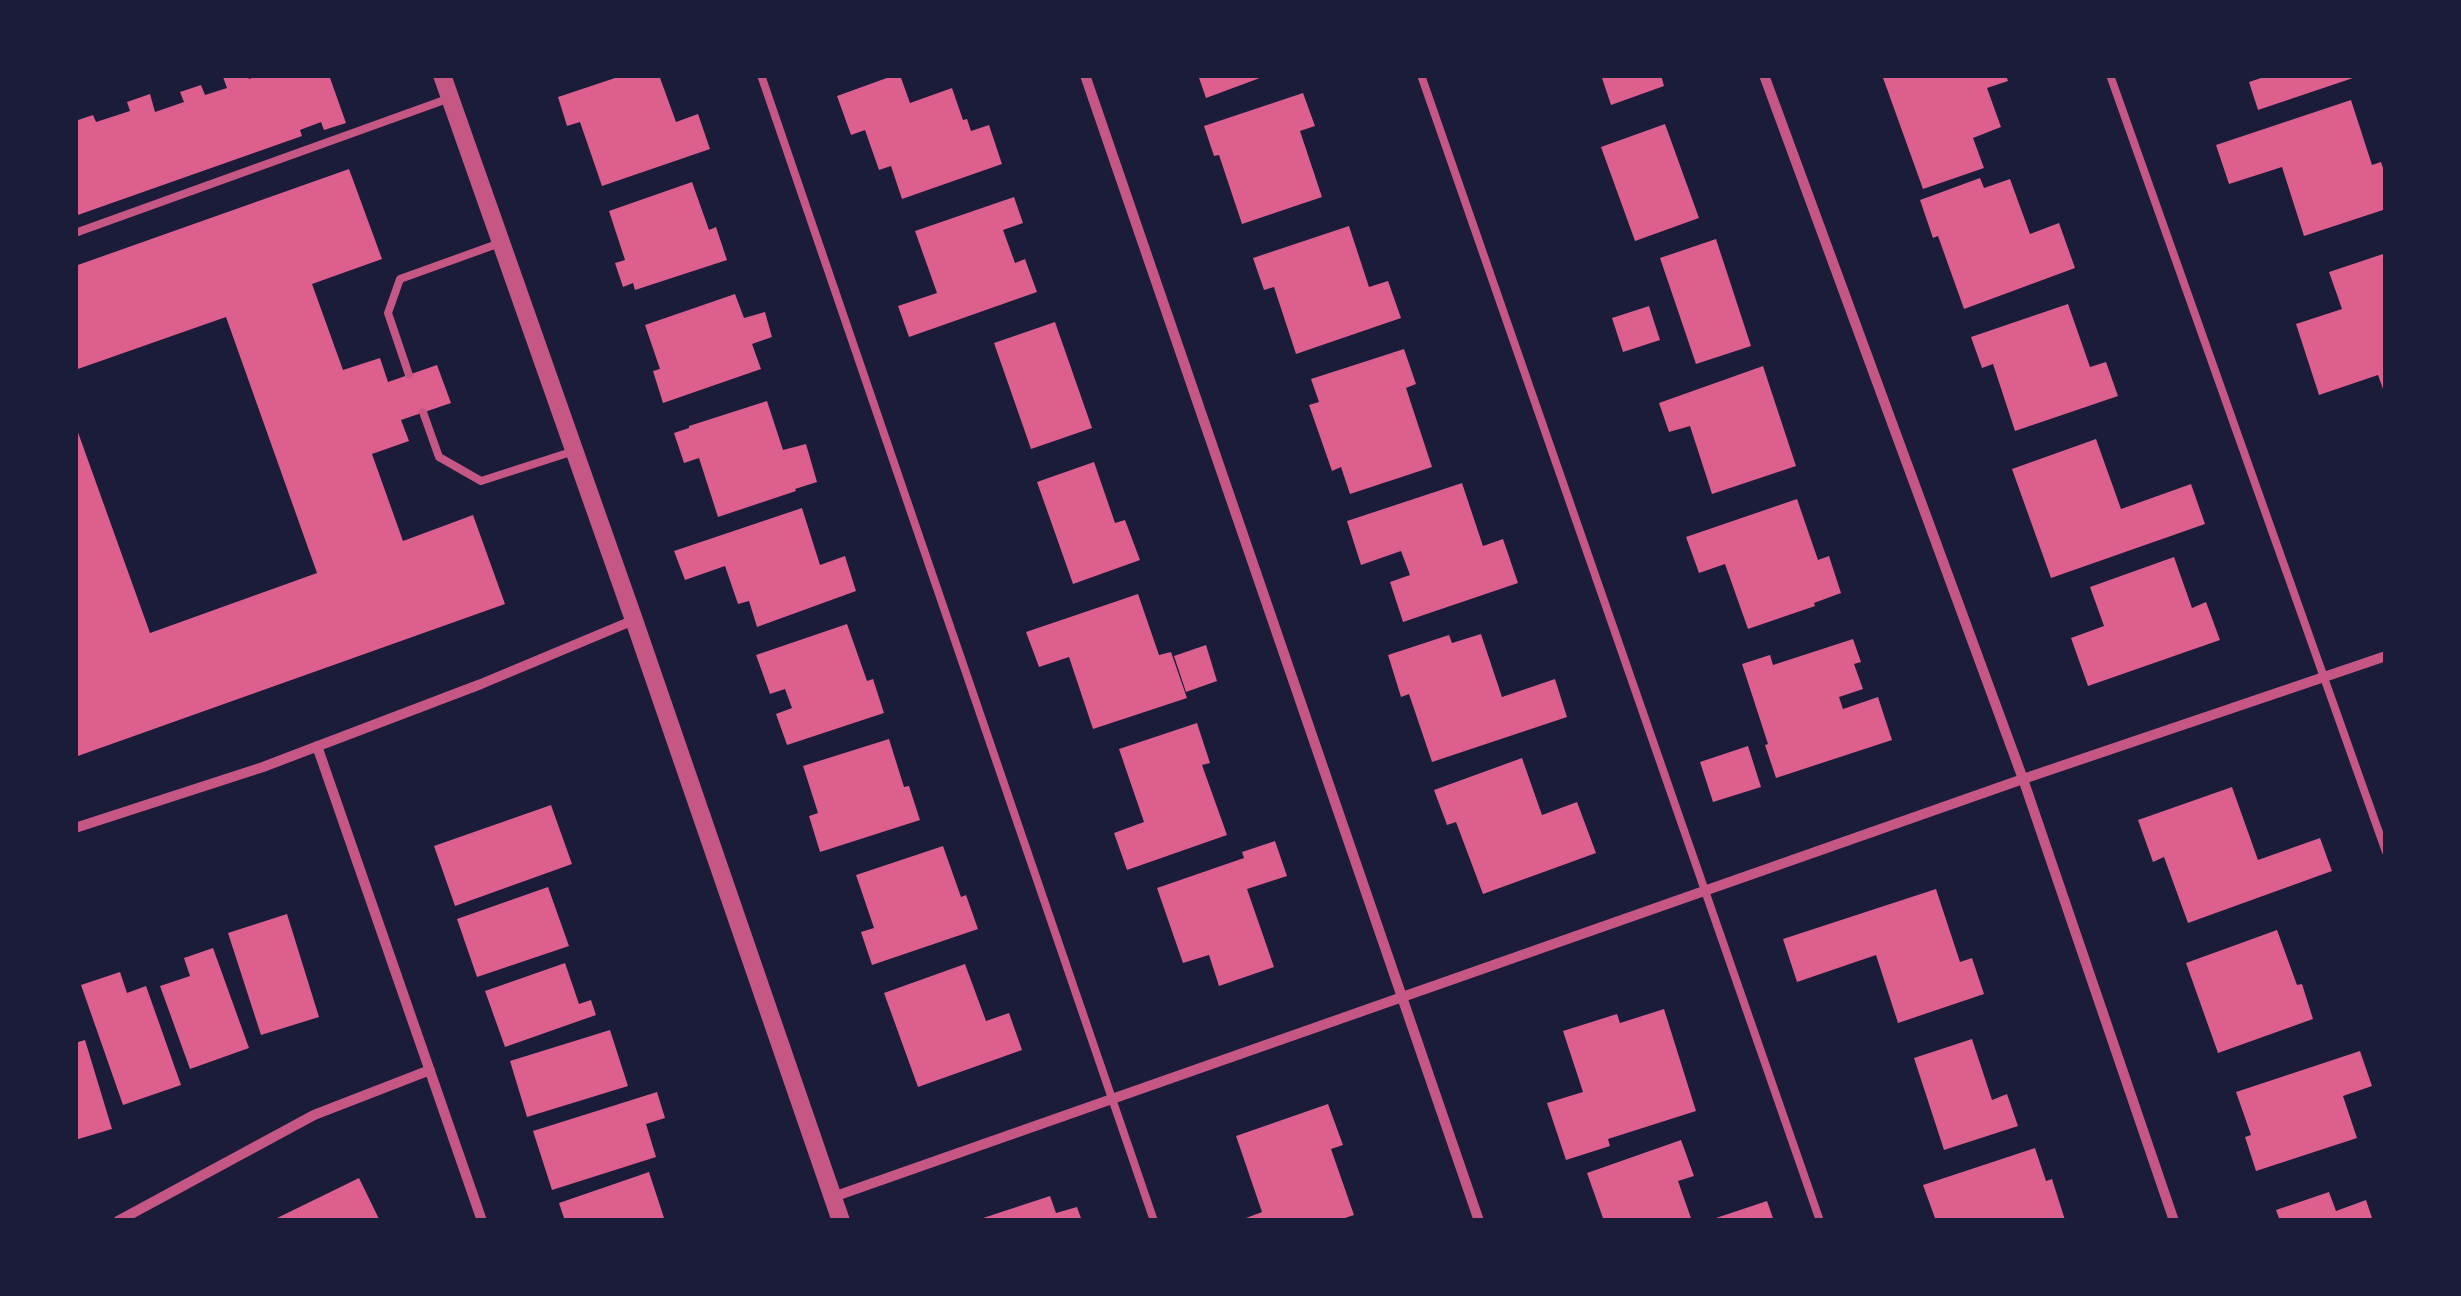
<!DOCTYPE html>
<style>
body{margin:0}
#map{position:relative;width:2461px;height:1296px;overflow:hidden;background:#1b1b3a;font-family:Bitter,serif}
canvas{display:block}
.frame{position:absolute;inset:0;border:78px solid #1b1b3a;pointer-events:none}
</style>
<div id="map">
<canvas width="2461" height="1296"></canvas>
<div class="frame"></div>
</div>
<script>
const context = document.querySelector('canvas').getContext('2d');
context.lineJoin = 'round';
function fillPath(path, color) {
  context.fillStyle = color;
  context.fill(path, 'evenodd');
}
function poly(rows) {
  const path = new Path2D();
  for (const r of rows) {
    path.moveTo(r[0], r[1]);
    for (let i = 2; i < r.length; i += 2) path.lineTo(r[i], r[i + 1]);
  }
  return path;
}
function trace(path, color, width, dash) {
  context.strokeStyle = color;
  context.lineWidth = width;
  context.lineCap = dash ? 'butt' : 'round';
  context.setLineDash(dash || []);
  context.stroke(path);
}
fillPath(poly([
 [229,75,247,75,249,79,260,75,329,75,346,123,324,130,321,122,300,130,302,136,75,216,75,121,93,115,96,122,130,111,127,102,150,94,155,112,184,102,180,92,201,85,205,95,227,88,223,77],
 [624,75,659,75,676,122,698,114,710,149,602,186,580,122,567,126,558,97],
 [895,75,900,75,910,103,952,88,963,120,967,119,971,131,989,125,1002,164,902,199,891,166,879,170,865,130,851,135,837,96],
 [1198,75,1268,75,1206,98],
 [1601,75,1661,75,1664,86,1611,105],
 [1882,75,2006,75,2008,81,1987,88,2001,127,1973,138,1984,168,1923,189],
 [2270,75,2351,75,2353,78,2258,110,2249,82],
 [1303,93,1315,126,1300,131,1322,197,1242,224,1219,155,1214,156,1204,126],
 [2351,100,2372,165,2381,162,2386,177,2386,209,2304,236,2282,167,2229,184,2216,145],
 [1665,124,1699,218,1635,241,1601,147],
 [349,169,382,259,312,284,343,370,380,358,388,382,437,365,451,403,401,420,409,441,372,454,403,541,473,515,505,604,75,757,75,424,150,633,317,573,226,317,75,370,75,266],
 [1980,178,1984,188,2010,179,2030,234,2059,223,2075,268,1964,309,1938,236,1933,238,1920,200],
 [692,182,709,230,716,227,727,260,635,290,633,283,623,287,615,263,625,260,609,211],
 [1014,197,1023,223,1003,230,1015,263,1025,259,1037,292,909,337,898,306,937,293,915,231],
 [1349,226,1369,287,1388,281,1401,318,1296,354,1274,287,1264,290,1253,258],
 [1716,239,1751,346,1696,364,1660,258],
 [2386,253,2386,397,2378,375,2319,395,2296,324,2342,309,2329,272],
 [735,294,744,318,765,312,772,337,752,344,761,369,663,403,653,371,660,369,645,325],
 [2068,304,2090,367,2106,362,2118,396,2015,431,1993,364,1982,368,1971,337],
 [1649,306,1660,340,1623,352,1612,318],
 [1055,322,1092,428,1031,449,994,343],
 [1404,349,1416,384,1406,388,1432,467,1350,494,1341,467,1332,471,1309,405,1319,402,1311,379],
 [1763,366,1796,466,1712,494,1690,426,1669,432,1659,403],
 [767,401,783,450,806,444,817,482,795,489,796,491,718,517,699,458,684,463,674,433,689,428,689,426],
 [2096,439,2121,509,2191,484,2205,524,2051,578,2012,469],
 [1094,462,1115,523,1125,520,1140,560,1073,584,1037,482],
 [1462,483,1483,546,1503,539,1518,583,1403,622,1390,582,1410,575,1401,551,1361,565,1347,521],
 [1797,499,1818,560,1829,556,1841,593,1814,603,1815,606,1748,629,1725,564,1699,573,1686,537],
 [802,508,820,565,845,556,856,591,757,627,749,601,738,604,725,566,685,580,674,551],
 [2174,557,2192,608,2206,602,2220,640,2088,686,2071,638,2104,626,2090,587],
 [1138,594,1159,655,1171,652,1187,698,1093,729,1069,657,1039,667,1026,632],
 [847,624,867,681,873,679,884,713,787,745,776,714,792,708,785,689,770,694,756,655],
 [1481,634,1502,697,1555,679,1567,717,1432,762,1409,694,1401,697,1388,655,1449,635,1452,643],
 [1853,639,1861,662,1854,664,1863,689,1839,697,1843,709,1878,697,1892,740,1776,778,1765,745,1768,744,1742,664,1770,655,1773,665],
 [1206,645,1217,681,1186,692,1174,656],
 [1197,723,1210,763,1202,765,1227,835,1127,870,1114,833,1144,822,1119,749],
 [889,739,904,787,909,786,920,820,820,852,809,816,818,813,803,766],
 [1748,746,1761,787,1713,802,1700,762],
 [1522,758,1542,815,1577,802,1596,853,1483,894,1456,822,1447,825,1434,790],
 [2232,787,2258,860,2320,838,2332,871,2188,923,2164,857,2153,862,2138,820],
 [551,805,572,864,455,906,434,846],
 [1275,841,1287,876,1247,889,1274,967,1219,986,1209,955,1183,963,1157,888,1244,858,1242,852],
 [943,846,961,897,966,895,978,929,872,965,861,932,874,928,856,875],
 [548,887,569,946,477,977,457,919],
 [1936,889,1960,962,1972,958,1984,994,1898,1023,1876,955,1797,982,1783,939],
 [287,914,319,1017,261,1035,228,933],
 [2277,930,2297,985,2302,984,2313,1019,2218,1053,2186,963],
 [213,948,249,1048,190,1069,160,986,190,976,184,958],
 [565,963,579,1004,591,1000,596,1015,505,1047,485,991],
 [965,964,986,1021,1009,1013,1022,1050,918,1087,884,993],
 [120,972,127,993,146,986,181,1085,123,1105,81,985],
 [1664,1009,1696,1111,1608,1139,1610,1146,1566,1160,1547,1103,1583,1092,1563,1031,1617,1014,1620,1023],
 [610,1030,628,1086,527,1117,510,1061],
 [1972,1039,1992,1100,2007,1094,2018,1126,1944,1150,1914,1058],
 [85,1040,112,1129,75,1140,75,1043],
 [2360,1051,2372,1086,2343,1096,2357,1138,2256,1171,2245,1137,2251,1135,2236,1092],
 [657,1092,665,1118,646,1124,656,1157,552,1190,533,1131],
 [1328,1104,1343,1145,1331,1149,1354,1215,1336,1221,1238,1221,1262,1212,1236,1136],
 [1681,1140,1694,1176,1678,1181,1692,1221,1604,1221,1587,1173],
 [2035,1148,2046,1181,2052,1179,2065,1220,1936,1221,1923,1185],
 [649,1172,665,1221,565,1221,559,1203],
 [359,1178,380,1221,271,1221],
 [2329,1192,2336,1211,2366,1200,2373,1221,2280,1221,2276,1210],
 [1050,1196,1056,1213,1077,1207,1082,1221,974,1221],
 [1767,1201,1774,1221,1710,1221,1710,1220]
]), '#dd5f8e');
trace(poly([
 [761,75,1154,1221],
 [1421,75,1820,1221],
 [2110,75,2386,852],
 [75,233,450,98],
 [409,375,388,313,400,279,500,243],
 [423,412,439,457,481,481,574,451]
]), '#c65784', 8);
trace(poly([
 [1085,75,1479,1221],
 [1764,75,2023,779,2174,1221],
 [317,746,482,1221],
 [75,828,263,767,481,684,634,620],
 [833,1197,2023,779,2386,656],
 [118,1221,314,1115,430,1070]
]), '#c65784', 10);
trace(poly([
 [442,75,634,620,841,1221]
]), '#c65784', 18);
</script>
